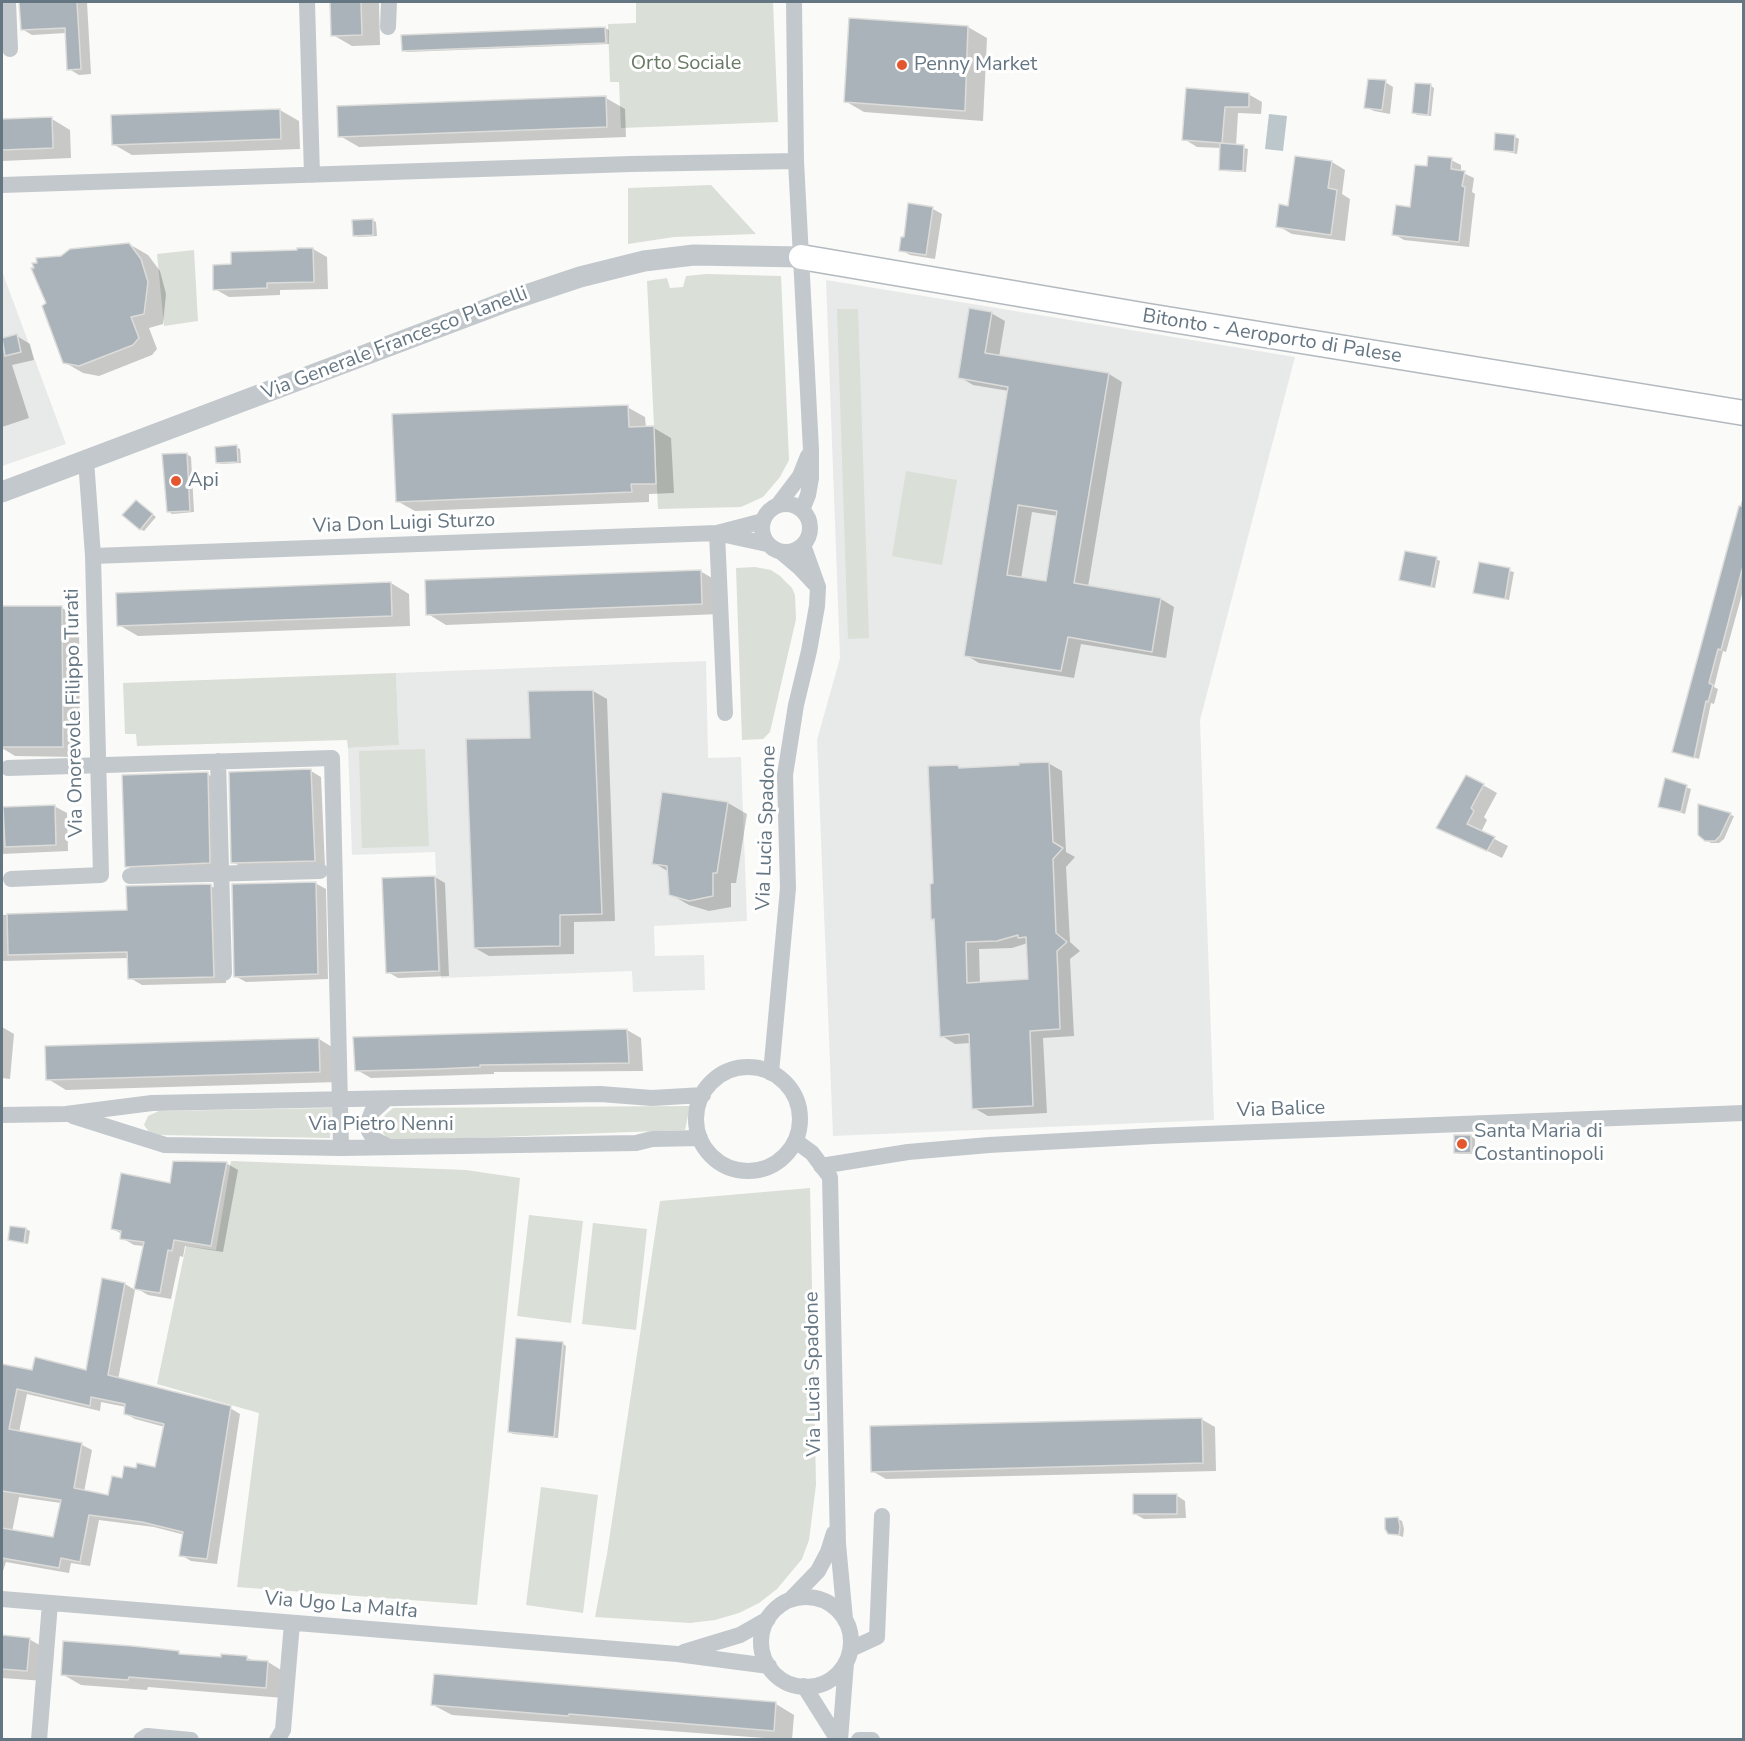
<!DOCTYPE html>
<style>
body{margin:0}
#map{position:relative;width:1745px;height:1741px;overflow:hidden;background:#fafaf8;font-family:"Nunito Sans",sans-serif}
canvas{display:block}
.frame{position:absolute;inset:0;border:3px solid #657683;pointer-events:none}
</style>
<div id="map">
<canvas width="1745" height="1741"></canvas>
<div class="frame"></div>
</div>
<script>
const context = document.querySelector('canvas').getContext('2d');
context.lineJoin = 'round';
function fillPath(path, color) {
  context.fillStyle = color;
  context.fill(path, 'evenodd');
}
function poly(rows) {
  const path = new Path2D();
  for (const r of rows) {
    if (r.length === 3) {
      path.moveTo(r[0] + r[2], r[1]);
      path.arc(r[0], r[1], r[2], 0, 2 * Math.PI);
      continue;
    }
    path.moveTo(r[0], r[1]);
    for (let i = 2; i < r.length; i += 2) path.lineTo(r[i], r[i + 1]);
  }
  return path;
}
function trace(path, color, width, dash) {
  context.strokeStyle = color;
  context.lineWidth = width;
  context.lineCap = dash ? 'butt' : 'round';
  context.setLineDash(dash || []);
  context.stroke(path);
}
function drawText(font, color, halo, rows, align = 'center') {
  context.font = font + ' "Nunito Sans",sans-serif';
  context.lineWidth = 6;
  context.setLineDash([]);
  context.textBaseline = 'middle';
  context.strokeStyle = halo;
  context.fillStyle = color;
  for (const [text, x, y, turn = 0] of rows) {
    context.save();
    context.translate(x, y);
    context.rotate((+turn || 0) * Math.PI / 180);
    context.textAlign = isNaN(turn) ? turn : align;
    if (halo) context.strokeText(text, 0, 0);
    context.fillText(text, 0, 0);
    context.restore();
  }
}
fillPath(poly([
 [2,271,66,444,2,466],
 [826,280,1295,357,1200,720,1214,1120,833,1136,817,740,840,658],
 [706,661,708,758,741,757,747,921,654,926,655,956,704,955,705,990,633,992,632,971,441,978,435,852,352,855,348,748,399,745,396,673]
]), '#e8e9e9');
fillPath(poly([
 [636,2,773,2,778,122,621,128,619,82,610,82,608,24,636,23],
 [711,185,756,234,674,237,628,244,628,188],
 [194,250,198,321,164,326,157,254],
 [707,274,781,276,789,460,780,477,763,497,741,507,658,509,647,281,667,278,670,288,683,287,686,276],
 [837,309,858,309,869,638,848,639],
 [906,471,957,480,942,565,892,556],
 [755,567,771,570,780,576,792,588,795,595,796,619,770,732,763,739,742,740,736,568],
 [396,673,399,745,348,748,347,740,137,746,136,734,125,734,123,683],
 [425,749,429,846,362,848,359,751],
 [690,1106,685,1130,389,1141,381,1130,384,1116,393,1108],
 [332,1108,330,1138,159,1135,149,1132,144,1125,148,1116,159,1111],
 [231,1161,466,1170,520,1178,477,1605,237,1587,259,1413,157,1384,186,1246,216,1250],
 [810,1188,816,1485,809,1540,802,1559,777,1589,759,1603,739,1613,715,1620,690,1623,595,1617,607,1554,660,1201],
 [529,1215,583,1221,571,1323,517,1316],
 [593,1223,647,1229,636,1330,582,1324],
 [541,1487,598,1495,583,1613,526,1605]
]), '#dadfd7');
fillPath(poly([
 [1269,114,1287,116,1283,151,1265,149]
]), '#bbc7cb');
fillPath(poly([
 [21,2,87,2,91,74,79,75,69,69,66,33,32,35,22,29],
 [332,2,379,2,380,45,352,46,333,35],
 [968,27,987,38,983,121,864,112,845,101],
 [605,28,609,30,609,44,407,52,403,50],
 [1385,82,1393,87,1390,114,1374,111,1366,107],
 [1431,86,1434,88,1431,116,1417,115,1413,112],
 [1187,90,1248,94,1262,102,1261,114,1238,113,1236,146,1248,149,1246,172,1224,171,1220,169,1222,148,1197,147,1184,139],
 [606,98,625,109,626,137,359,147,340,136],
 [280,110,299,121,300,149,132,155,113,144],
 [52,119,70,130,71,158,2,161,2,121],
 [1515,137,1519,139,1517,154,1495,149],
 [1451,160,1461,165,1461,172,1474,178,1472,192,1475,194,1469,247,1404,240,1394,234,1411,208,1428,168],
 [1332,162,1345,170,1342,194,1350,199,1345,241,1292,234,1278,226,1290,207],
 [909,205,933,209,942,214,935,259,910,255,901,250,906,239],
 [372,220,376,222,377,236,358,237,354,235],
 [129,244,148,255,160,271,166,294,163,324,149,328,157,349,152,355,99,376,83,373,64,362,48,304,62,257],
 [313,249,327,257,328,289,280,290,280,295,229,297,215,289,233,265,232,254],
 [991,313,1005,321,999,357,1109,374,1122,382,1088,587,1161,599,1174,607,1166,658,1081,644,1074,678,979,663,966,655,1009,391,973,385,960,377],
 [1032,512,1058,516,1047,583,1021,579],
 [17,336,30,344,34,360,12,365,29,418,2,427,2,340],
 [627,407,645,417,646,428,654,428,671,438,674,493,649,494,649,502,415,511,397,501],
 [236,447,240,449,241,463,221,464,217,462],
 [187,454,191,457,194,512,172,514,168,511],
 [1744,493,1744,587,1726,652,1723,651,1714,687,1718,689,1714,704,1711,703,1699,759,1674,751],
 [140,504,156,517,144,531,140,529],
 [1436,559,1440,561,1435,588,1401,580],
 [1480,564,1514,572,1509,600,1475,592],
 [700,571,719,582,720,614,446,625,428,614],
 [391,583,409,594,410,626,138,636,119,625],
 [2,608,62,608,79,618,80,757,15,756,2,748],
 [593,691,607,699,615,921,574,922,574,954,489,956,475,948,532,740],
 [1048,763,1062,771,1066,852,1075,857,1066,867,1070,942,1080,951,1070,959,1074,1036,1043,1038,1047,1113,988,1116,974,1108,971,1043,955,1044,942,1036,936,921,933,919,935,884,958,767,963,769],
 [1028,943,1029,980,980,984,979,949,1012,948],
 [311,771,321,777,325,866,243,868,233,862,230,773],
 [207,774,218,780,220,869,137,872,127,866],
 [1666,780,1691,789,1685,814,1659,806],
 [1483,785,1497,793,1484,817,1487,820,1481,832,1508,846,1502,858,1438,827],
 [664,794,728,803,747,814,736,883,731,883,731,907,709,911,689,905,670,894,669,872,654,863],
 [54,806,67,813,68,851,2,854,2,808],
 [1700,806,1734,816,1724,839,1719,843,1711,843,1706,840],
 [435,877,445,883,449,976,398,978,388,972],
 [315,883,326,889,328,979,246,982,235,976],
 [211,886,223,893,226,983,142,985,130,978,129,958,2,961,2,915,128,912],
 [2,1027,14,1034,10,1079,2,1078],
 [627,1030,641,1038,643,1071,494,1072,494,1074,371,1078,357,1070,355,1038],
 [319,1039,337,1050,338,1082,66,1090,48,1079],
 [1471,1136,1475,1138,1475,1154,1459,1154,1455,1152],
 [226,1163,238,1170,223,1252,185,1246,183,1257,180,1256,171,1299,148,1295,136,1288,144,1246,134,1245,122,1238,122,1234,113,1229,171,1185],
 [26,1229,30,1231,28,1244,10,1240],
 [103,1280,125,1284,135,1290,118,1380,230,1408,240,1414,217,1564,191,1561,181,1555,185,1535,154,1527,99,1520,90,1566,71,1563,69,1573,6,1562,2,1574,2,1365,33,1372,87,1372],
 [27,1394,100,1411,101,1402,126,1407,125,1413,135,1419,165,1427,156,1469,137,1469,123,1480,110,1497,84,1492,92,1450,82,1445,19,1432],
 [19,1497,61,1503,54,1539,12,1532],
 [562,1343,566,1346,558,1438,513,1434,509,1432],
 [1201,1419,1215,1427,1216,1471,886,1479,872,1471],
 [1176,1495,1185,1501,1186,1518,1144,1519,1135,1514],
 [1398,1519,1402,1521,1404,1529,1403,1537,1389,1532],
 [2,1637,29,1639,48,1650,45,1681,2,1678],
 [179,1653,184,1656,222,1659,222,1656,247,1658,254,1661,268,1662,286,1673,284,1698,148,1687,147,1690,81,1685,62,1674],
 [776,1704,794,1715,792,1740,452,1715,433,1705]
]), '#0003');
const building = poly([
 [19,2,77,2,81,69,67,70,65,28,21,30,19,2],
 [330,2,361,2,362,35,331,36,330,2],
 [849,18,968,26,965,111,844,102,849,18],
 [605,27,606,43,402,51,401,35,605,27],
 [1368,79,1386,80,1382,110,1364,108,1368,79],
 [1415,83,1431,84,1428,115,1412,113,1415,83],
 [1186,88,1249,93,1249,107,1225,107,1222,143,1182,140,1186,88],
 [606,96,607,127,338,137,337,106,606,96],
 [280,109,281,139,112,145,111,115,280,109],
 [52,117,53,148,2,150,2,119,52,117],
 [1495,133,1515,135,1514,152,1494,150,1495,133],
 [1220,143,1244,145,1243,171,1219,170,1220,143],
 [1295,156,1332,161,1328,188,1337,190,1331,235,1276,227,1279,204,1288,206,1295,156],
 [1428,156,1452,158,1451,169,1465,171,1462,186,1465,187,1459,242,1392,235,1396,205,1410,207,1415,165,1427,166,1428,156],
 [908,203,933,207,926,255,899,251,901,237,904,237,908,203],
 [373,219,373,235,353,236,352,220,373,219],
 [129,243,141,259,148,282,144,314,131,317,139,338,133,345,79,366,63,363,42,306,46,303,31,268,34,268,32,263,37,263,36,258,61,256,70,249,129,243],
 [297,248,313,248,314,282,267,283,267,288,213,290,213,265,231,264,231,252,297,250,297,248],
 [969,308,992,312,985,353,1109,373,1074,583,1161,598,1152,652,1068,637,1061,671,964,656,1008,387,958,378,969,308],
 [1018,505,1057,511,1046,581,1007,575,1018,505],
 [17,334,21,352,5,356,2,338,17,334],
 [628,405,629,427,654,426,656,484,631,484,632,492,396,502,392,414,628,405],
 [237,445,238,462,216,463,215,447,237,445],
 [187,453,190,511,167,512,162,454,187,453],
 [136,500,153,514,140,530,122,515,136,500],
 [1739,506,1743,506,1743,566,1721,650,1718,649,1709,683,1713,685,1708,702,1706,701,1694,758,1672,752,1739,506],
 [1405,551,1437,557,1431,587,1399,580,1405,551],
 [1479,562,1510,568,1505,599,1473,593,1479,562],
 [701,570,702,604,426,615,425,580,701,570],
 [391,582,392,616,117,626,116,593,391,582],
 [2,606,62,606,63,747,2,747,2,606],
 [593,690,602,914,560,915,560,946,474,948,466,739,530,738,528,691,593,690],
 [1049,762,1053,842,1063,848,1053,859,1056,933,1067,942,1057,951,1060,1029,1030,1031,1033,1106,972,1109,969,1034,940,1037,934,919,931,920,930,884,933,883,928,766,958,765,959,768,1019,765,1019,763,1049,762],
 [1018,935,1018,938,1026,937,1028,979,967,983,966,942,997,941,1018,935],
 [311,769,315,861,231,863,229,772,311,769],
 [208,772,210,863,125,867,122,775,208,772],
 [1466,775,1484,784,1471,808,1474,811,1467,824,1495,837,1487,851,1436,828,1466,775],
 [1665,778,1687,785,1681,812,1658,807,1665,778],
 [662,792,728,802,717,873,713,873,713,896,689,901,669,895,667,866,652,864,662,792],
 [1698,804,1731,813,1720,836,1715,841,1705,841,1698,835,1698,804],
 [55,805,56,845,5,847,3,807,55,805],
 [435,876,439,971,386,973,382,878,435,876],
 [316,882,318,974,234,977,232,884,316,882],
 [211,884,214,977,128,979,127,952,8,955,7,914,127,910,126,886,211,884],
 [627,1029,629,1063,480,1065,480,1067,436,1069,355,1071,353,1037,627,1029],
 [319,1038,320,1072,46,1080,45,1046,319,1038],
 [1454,1135,1471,1135,1471,1153,1454,1153,1454,1135],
 [173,1161,227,1162,211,1246,174,1240,172,1251,168,1250,160,1293,134,1289,144,1242,120,1239,121,1231,111,1229,121,1173,170,1183,173,1161],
 [10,1226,26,1228,24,1243,8,1240,10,1226],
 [102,1278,125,1283,108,1375,231,1406,207,1559,179,1556,183,1532,142,1522,89,1515,80,1562,61,1558,59,1568,2,1558,2,1528,53,1537,61,1500,2,1491,2,1364,32,1370,35,1357,86,1370,102,1278],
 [17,1389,90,1406,91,1397,125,1404,124,1414,164,1424,155,1467,137,1463,136,1468,124,1466,122,1478,112,1476,108,1495,74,1488,82,1443,9,1429,17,1389],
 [516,1338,563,1342,554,1437,508,1432,516,1338],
 [1202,1418,1203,1463,871,1472,870,1426,1202,1418],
 [1133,1494,1177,1494,1177,1514,1133,1514,1133,1494],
 [1398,1517,1400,1526,1399,1535,1388,1534,1385,1529,1385,1518,1398,1517],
 [2,1635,30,1638,27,1671,2,1669,2,1635],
 [63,1641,132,1646,179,1651,179,1654,221,1657,221,1654,247,1656,247,1660,268,1661,266,1688,129,1677,128,1680,61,1675,63,1641],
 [434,1674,776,1702,774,1731,569,1714,568,1716,431,1705,434,1674]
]);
fillPath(building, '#aab3b9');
trace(building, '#dcdcda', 1.5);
const secondary = poly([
 [801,257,1148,316,1744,413]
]);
trace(secondary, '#b3babf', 27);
trace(poly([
 [8,2,10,49],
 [307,2,312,175],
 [794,2,796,161],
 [388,27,389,2],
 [2,185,631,164,796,161,811,450,811,478,808,495,802,510],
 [786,528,24],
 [778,505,800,476,808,456],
 [717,533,725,713],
 [721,534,767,544],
 [781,552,800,568,815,584],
 [93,556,717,533,763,521],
 [218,761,224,973],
 [8,768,332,758,341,1148],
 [130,876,320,871],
 [11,879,101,875,93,556,86,460],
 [748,1119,52],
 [771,1073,788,888,785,775,796,705,809,651,817,606,818,587,803,545],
 [385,1100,372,1112,368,1122,369,1131,374,1139,389,1147],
 [2,1115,66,1114,152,1103,600,1094,652,1098,703,1095],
 [73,1116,165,1145,341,1148,636,1143,652,1139,700,1138],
 [797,1142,812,1153,830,1177,838,1544,845,1619],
 [821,1166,908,1152,989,1145,1154,1136,1744,1113],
 [806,1642,45],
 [2,1599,677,1654,769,1666],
 [790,1600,818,1571,828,1552,834,1533],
 [851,1649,877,1637,882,1516],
 [684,1652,740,1635,768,1619],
 [804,1686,838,1740],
 [39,1740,50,1603],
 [141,1740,147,1736,191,1740],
 [277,1740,283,1730,292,1623],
 [840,1740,846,1663],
 [859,1740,872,1740]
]), '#c3c8cc', 16);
trace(poly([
 [2,492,508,301,580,277,644,261,694,255,801,257]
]), '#c3c8cc', 21);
trace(secondary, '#fff', 24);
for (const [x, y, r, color] of [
 [902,65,6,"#e4572e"],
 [176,481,6,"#e4572e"],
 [1462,1144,6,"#e4572e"]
]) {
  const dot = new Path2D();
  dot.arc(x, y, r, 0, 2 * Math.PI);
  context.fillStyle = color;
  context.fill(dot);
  trace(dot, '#fff', 2);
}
drawText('20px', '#687a64', '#fff', [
 ["Orto Sociale",686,64]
]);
drawText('20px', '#657683', '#fff', [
 ["Penny Market",914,65],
 ["Api",188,481],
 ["Santa Maria di",1474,1132],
 ["Costantinopoli",1474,1155]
], 'left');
drawText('20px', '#657683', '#fff', [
 ["Bitonto - Aeroporto di Palese",1272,337,9],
 ["Via Generale Francesco Planelli",395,344,-21],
 ["Via Don Luigi Sturzo",404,524,-2],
 ["Via Onorevole Filippo Turati",75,713,-91],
 ["Via Lucia Spadone",767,828,-88],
 ["Via Balice",1281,1110,-2],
 ["Via Pietro Nenni",381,1125],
 ["Via Lucia Spadone",814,1374,-91],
 ["Via Ugo La Malfa",341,1606,5]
]);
</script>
